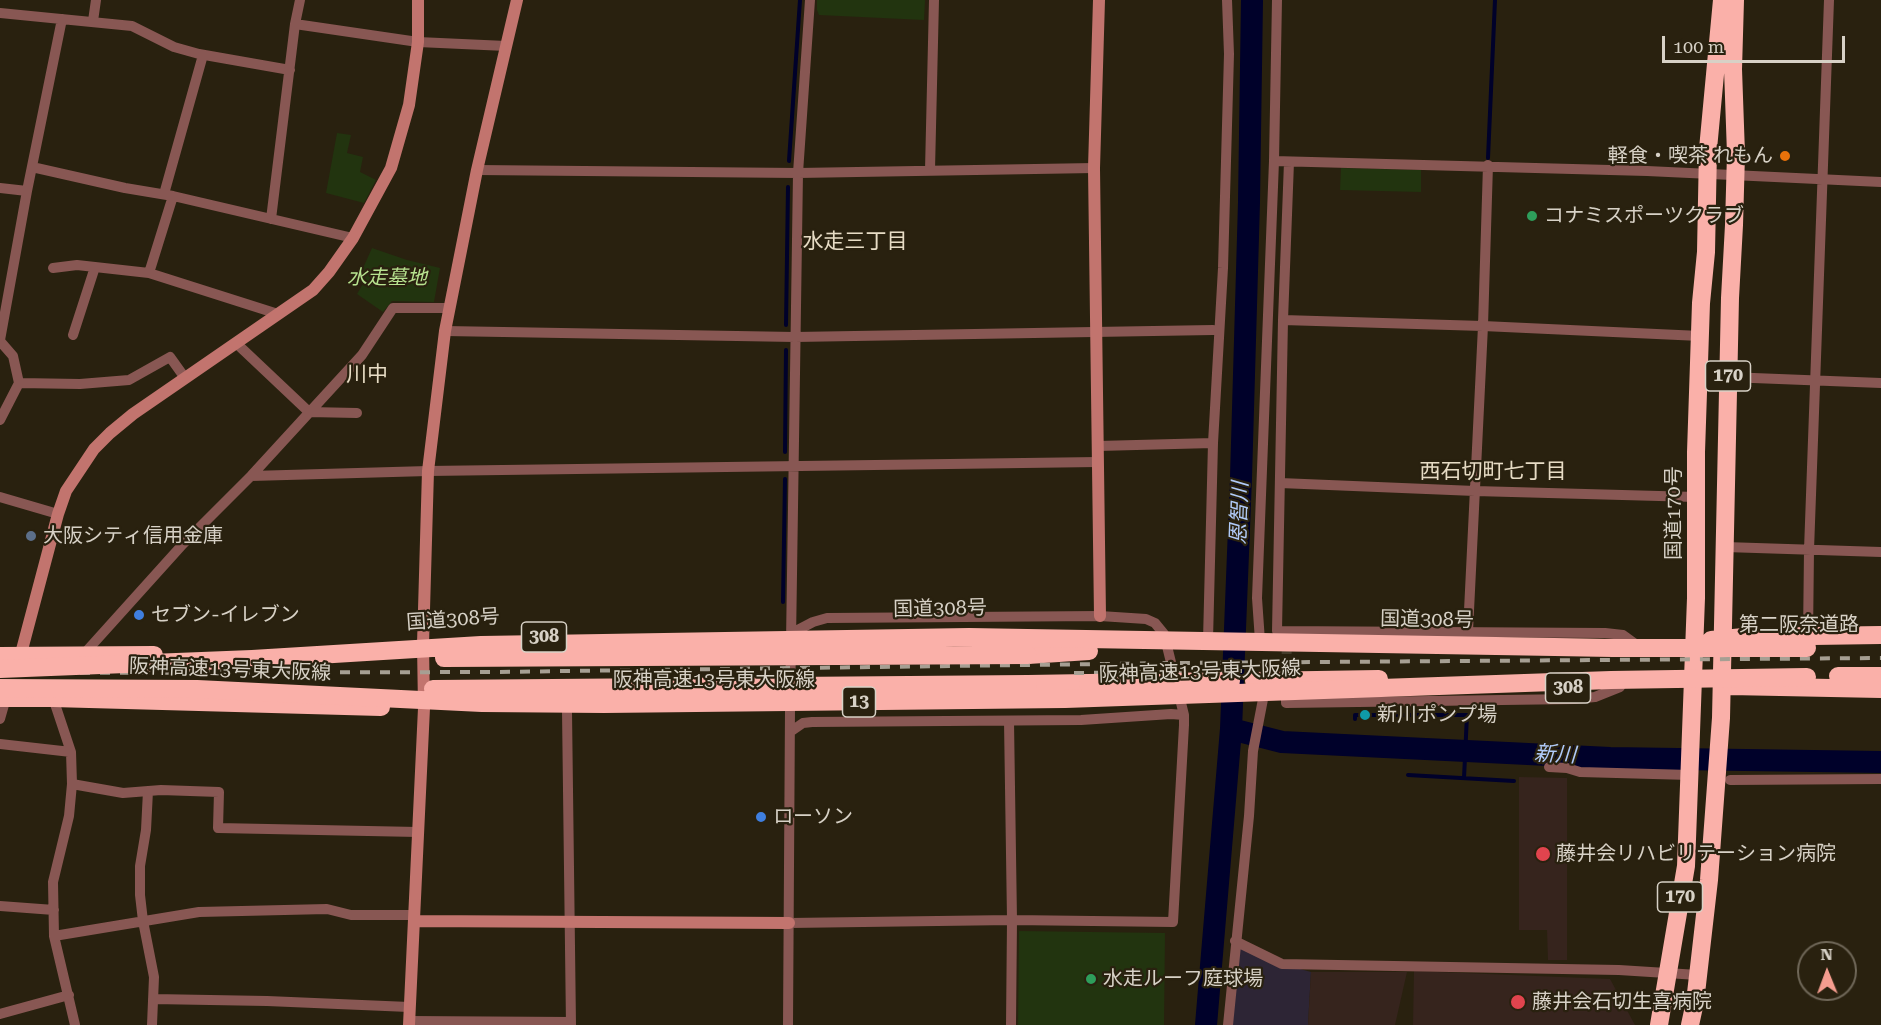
<!DOCTYPE html>
<meta charset="utf-8">
<style>
body{margin:0}
#map{position:relative;width:1881px;height:1025px;overflow:hidden;background:#29210f;font-family:"Roboto Serif",serif}
canvas{display:block}
.north{position:absolute;left:1797px;top:941px;width:60px;height:60px;box-sizing:border-box;background:#29210f;border:2px solid #6f6758;border-radius:50%;rotate:359deg;font-size:16px;font-weight:700;line-height:24px;text-align:center;color:#d7d1c6}
.north::after{content:'';display:block;margin:auto;width:21px;height:27px;background:#f59d8f;clip-path:polygon(50% 0,100% 100%,50% 72%,0 100%)}
.scale{position:absolute;left:1662px;top:36px;width:183px;height:27px;box-sizing:border-box;border:3px solid #d7d1c6;border-top:0;padding-left:8px;font-size:18px;line-height:21px;white-space:nowrap;color:#d7d1c6;-webkit-text-stroke:4px #29210f;paint-order:stroke}
</style>
<div id="map">
<canvas width="1881" height="1025"></canvas>
<div class="north">N</div>
<div class="scale">100 m</div>
</div>
<script>
const context = document.querySelector('canvas').getContext('2d');
context.lineJoin = 'round';
function fillPath(path, color) {
  context.fillStyle = color;
  context.fill(path, 'evenodd');
}
function poly(rows) {
  const path = new Path2D();
  for (const r of rows) {
    path.moveTo(r[0], r[1]);
    for (let i = 2; i < r.length; i += 2) path.lineTo(r[i], r[i + 1]);
  }
  return path;
}
function trace(path, color, width, dash) {
  context.strokeStyle = color;
  context.lineWidth = width;
  context.lineCap = dash ? 'butt' : 'round';
  context.setLineDash(dash || []);
  context.stroke(path);
}
function drawText(font, color, halo, rows, align = 'center') {
  context.font = font + ' "Roboto Serif","Noto Sans JP",serif';
  context.lineWidth = 4.5;
  context.setLineDash([]);
  context.textBaseline = 'middle';
  context.strokeStyle = halo;
  context.fillStyle = color;
  for (const [text, x, y, turn = 0] of rows) {
    context.save();
    context.translate(x, y);
    context.rotate((+turn || 0) * Math.PI / 180);
    context.textAlign = isNaN(turn) ? turn : align;
    if (halo) context.strokeText(text, 0, 0);
    context.fillText(text, 0, 0);
    context.restore();
  }
}
fillPath(poly([
 [1235,941,1282,964,1311,972,1308,1025,1228,1025]
]), '#2d2535');
fillPath(poly([
 [1519,777,1567,778,1567,960,1548,960,1547,930,1519,930],
 [1414,971,1610,979,1635,1025,1413,1025],
 [1311,972,1407,972,1395,1025,1308,1025]
]), '#36241d');
fillPath(poly([
 [817,0,925,0,924,20,819,15,817,10],
 [337,133,351,135,347,153,363,157,360,172,376,180,364,203,326,193],
 [1341,168,1421,170,1421,192,1340,190],
 [372,248,407,260,440,268,434,302,392,301,383,312,357,294,364,282,359,277],
 [1019,931,1165,933,1164,1025,1018,1025]
]), '#22340f');
trace(poly([
 [1488,158,1495,0],
 [789,161,800,0],
 [786,325,788,187],
 [785,452,786,350],
 [783,602,785,479],
 [1355,719,1355,715,1467,715,1464,778],
 [1354,745,1355,739],
 [1408,775,1514,781]
]), '#00012a', 4);
trace(poly([
 [1231,729,1282,742,1610,758,1881,762],
 [1206,1025,1231,729,1241,478,1249,202,1252,0]
]), '#00012a', 22);
trace(poly([
 [1286,684,1287,637]
]), '#433b2a', 10, [10, 5]);
trace(poly([
 [1277,0,1274,161,1647,171,1881,182],
 [0,13,132,26,174,47,199,54,290,70],
 [93,21,96,0],
 [295,24,300,0],
 [1289,162,1283,320,1277,631,1605,633,1623,635,1634,643],
 [32,167,125,188,173,196],
 [477,170,798,173,1094,168],
 [930,170,934,0],
 [0,188,27,191],
 [164,194,203,55],
 [271,219,295,24,418,42,506,46],
 [53,268,77,265,149,273],
 [278,314,149,273,173,196,353,238],
 [1283,320,1483,326,1700,336],
 [445,331,795,337,1213,330],
 [73,335,95,267],
 [0,340,27,191,62,19],
 [0,341,13,356,19,383,0,420],
 [236,343,309,412,357,413],
 [1728,377,1881,383],
 [19,383,80,384,129,380,170,357,185,378],
 [1098,446,1213,443],
 [251,476,428,471,1098,462],
 [1280,483,1475,491,1696,497],
 [0,497,58,514],
 [1725,547,1881,552],
 [1468,631,1483,326,1488,165],
 [792,633,813,622,827,618,1100,616,1146,619,1155,623,1164,634,1184,715,1184,725,1173,922,1012,920,1011,1025],
 [1808,637,1809,550,1829,0],
 [1208,640,1213,443,1223,268,1229,54,1227,0],
 [1260,641,1257,598,1274,161],
 [83,655,183,544,251,476,362,355,393,308,449,308],
 [53,698,71,752,72,784,69,816,53,882,54,936,75,1025],
 [1286,700,1286,703,1575,699,1595,697,1620,687],
 [567,711,571,1025],
 [0,719,6,698],
 [790,732,803,723,812,722,1081,720,1171,714,1184,715],
 [0,744,71,752],
 [1549,767,1567,768,1580,772,1690,775],
 [1730,780,1881,779],
 [72,784,123,793,161,790,219,792,218,828,418,832],
 [148,791,146,830,140,866,140,895,143,921,154,977,152,1025],
 [0,906,54,910],
 [789,923,1012,920,1009,721],
 [54,936,199,912,327,909,351,915,414,915],
 [1235,941,1282,964,1619,970,1698,975],
 [153,999,267,1001,409,1007],
 [0,1014,69,995],
 [409,1021,571,1022],
 [788,1025,790,708,798,173,810,0],
 [1228,1025,1249,816,1253,751,1264,694]
]), '#885753', 10);
trace(poly([
 [1099,0,1094,168,1100,616],
 [19,661,58,514,66,491,94,449,110,433,133,414,313,290,329,272,353,238,391,168,409,105,418,42,418,0],
 [414,921,789,923],
 [409,1025,424,708,423,644,428,471,445,331,477,170,517,0]
]), '#c2746e', 12);
trace(poly([
 [1711,640,1744,637,1881,635],
 [1028,655,1089,651],
 [0,656,154,655],
 [1838,676,1881,676],
 [1254,681,1379,679],
 [1028,684,1088,683],
 [1730,686,1881,689],
 [0,698,53,698,381,707],
 [1659,1025,1686,866,1696,598,1696,452,1701,303,1706,252,1708,149,1722,0],
 [1690,1025,1695,1002,1709,880,1721,718,1730,298,1734,225,1736,154,1733,69,1735,0]
]), '#fab0a9', 18);
trace(poly([
 [0,673,493,672,1178,663,1881,658],
 [1074,673,1242,671]
]), '#a69f93', 4, [10, 10]);
trace(poly([
 [444,658,1028,655],
 [0,669,252,659,481,645,969,637,1613,648,1807,648],
 [1088,683,1231,681],
 [0,688,197,689,482,703,604,704,1065,699,1611,680,1807,677],
 [433,689,1028,684]
]), '#fab0a9', 18);
for (const [x, y, r, color] of [
 [1785,156,6,"#e8710a"],
 [1532,216,6,"#2e9e5b"],
 [31,536,6,"#5c6f8a"],
 [139,615,6,"#3f7fe0"],
 [1365,715,6,"#0f9aa8"],
 [761,817,6,"#3f7fe0"],
 [1543,854,8,"#e0444e"],
 [1091,979,6,"#2e9e5b"],
 [1518,1002,8,"#e0444e"]
]) {
  const dot = new Path2D();
  dot.arc(x, y, r, 0, 2 * Math.PI);
  context.fillStyle = color;
  context.fill(dot);
  trace(dot, '#29210f', 2);
}
for (const [x, y, w] of [
 [1728,376,45],
 [544,637,45],
 [1568,688,45],
 [859,702,33],
 [1680,897,45]
]) {
  const box = new Path2D();
  box.roundRect(x - w / 2, y - 15, w, 30, 4.5);
  context.fillStyle = '#29210f';
  context.fill(box);
  trace(box, '#d7d1c6', 1.5);
}
drawText('bold 18px', '#d7d1c6', null, [
 ["170",1728,376],
 ["308",544,637],
 ["308",1568,688],
 ["13",859,702],
 ["170",1680,897]
]);
drawText('20px', '#d7d1c6', '#29210f', [
 ["軽食・喫茶 れもん",1773,156,"right"],
 ["コナミスポーツクラブ",1544,216],
 ["大阪シティ信用金庫",43,536],
 ["セブン-イレブン",151,615],
 ["新川ポンプ場",1377,715],
 ["ローソン",773,817],
 ["藤井会リハビリテーション病院",1556,854],
 ["水走ルーフ庭球場",1103,979],
 ["藤井会石切生喜病院",1532,1002]
], 'left');
drawText('italic 20px', '#b7e28f', '#29210f', [
 ["水走墓地",387,278]
]);
drawText('20px', '#d7d1c6', '#29210f', [
 ["国道170号",1674,513,-90],
 ["国道308号",940,609,-1],
 ["国道308号",453,620,-4],
 ["国道308号",1427,620,1],
 ["第二阪奈道路",1799,625],
 ["阪神高速13号東大阪線",230,670,2],
 ["阪神高速13号東大阪線",1200,672,-2],
 ["阪神高速13号東大阪線",714,680]
]);
drawText('21px', '#e7dcc5', '#29210f', [
 ["水走三丁目",855,242],
 ["川中",367,375],
 ["西石切町七丁目",1493,472]
]);
drawText('italic 21px', '#b0caf8', '#29210f', [
 ["恩智川",1240,513,-88],
 ["新川",1555,755,3]
]);
</script>
